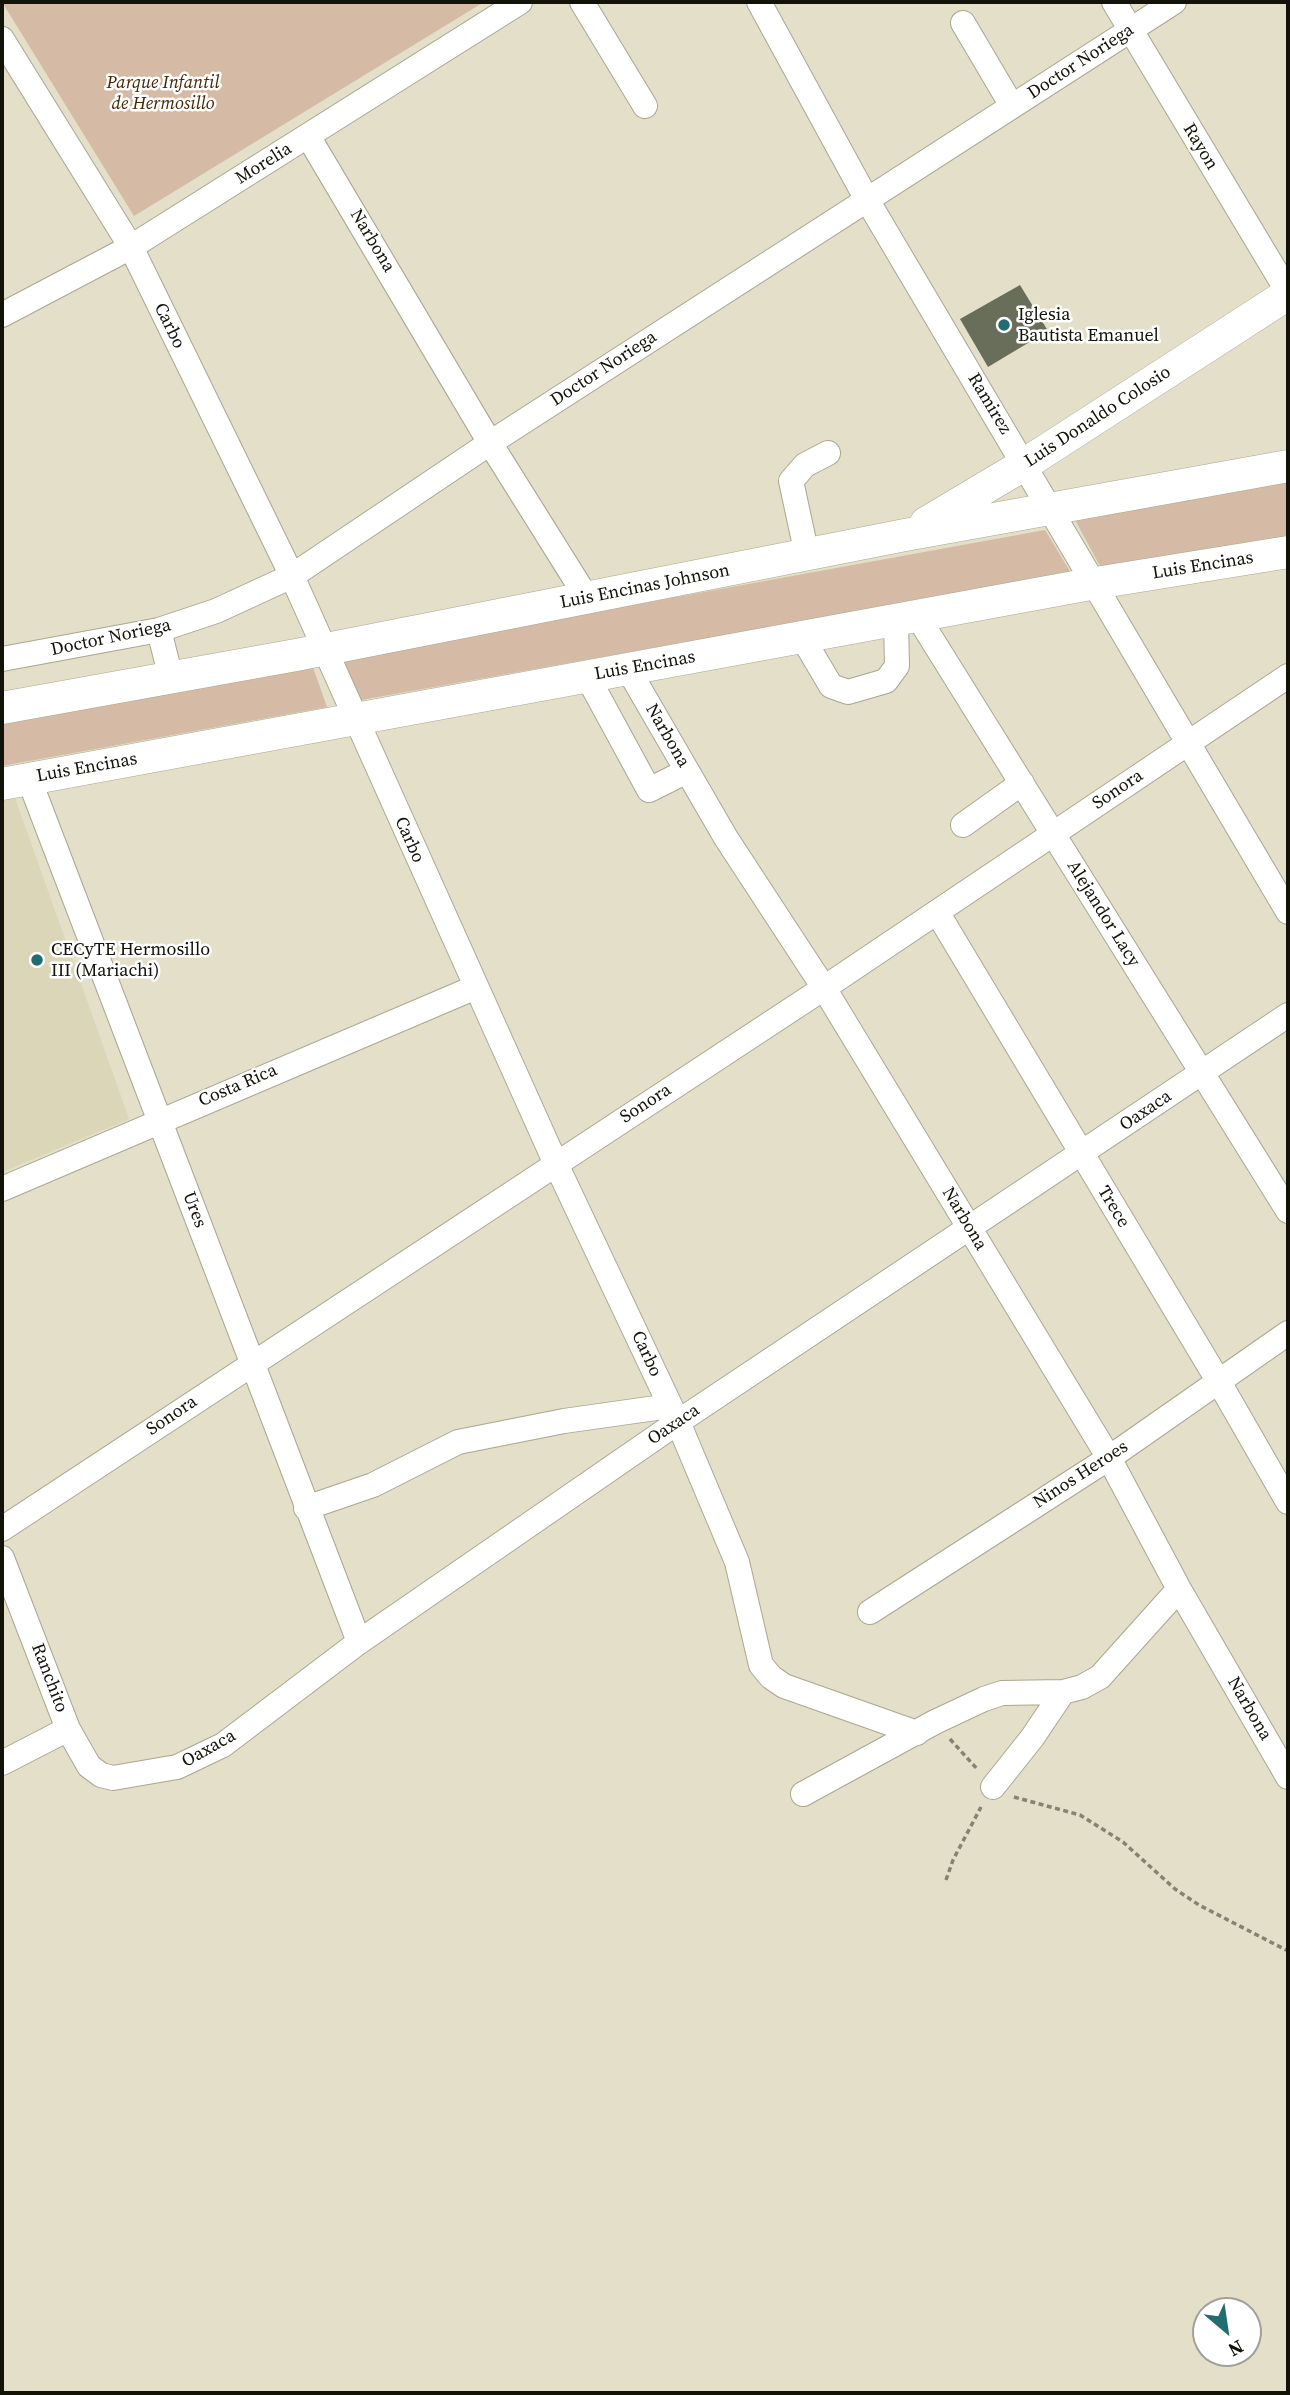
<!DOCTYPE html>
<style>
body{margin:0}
#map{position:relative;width:1290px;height:2395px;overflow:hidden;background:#e3dfc8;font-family:"Source Serif 4",serif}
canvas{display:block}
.frame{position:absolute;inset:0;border:4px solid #131209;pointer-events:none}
.north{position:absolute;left:1192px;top:2297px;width:70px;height:70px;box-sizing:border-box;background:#fff;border:2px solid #a1a09d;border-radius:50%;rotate:151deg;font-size:19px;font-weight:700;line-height:28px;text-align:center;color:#131209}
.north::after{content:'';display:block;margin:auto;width:24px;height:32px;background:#226d70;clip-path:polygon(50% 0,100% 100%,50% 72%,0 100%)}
</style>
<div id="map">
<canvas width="1290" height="2395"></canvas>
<div class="frame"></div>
<div class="north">N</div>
</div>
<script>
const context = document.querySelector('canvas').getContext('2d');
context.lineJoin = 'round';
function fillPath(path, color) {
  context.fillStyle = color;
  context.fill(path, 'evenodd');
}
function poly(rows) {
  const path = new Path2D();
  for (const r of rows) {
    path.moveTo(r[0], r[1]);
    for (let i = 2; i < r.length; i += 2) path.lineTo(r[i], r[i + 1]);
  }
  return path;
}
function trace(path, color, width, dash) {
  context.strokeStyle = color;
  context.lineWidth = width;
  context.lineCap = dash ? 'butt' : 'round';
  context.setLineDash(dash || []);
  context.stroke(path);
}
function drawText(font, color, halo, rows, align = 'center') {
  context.font = font + ' "Source Serif 4",serif';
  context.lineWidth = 5;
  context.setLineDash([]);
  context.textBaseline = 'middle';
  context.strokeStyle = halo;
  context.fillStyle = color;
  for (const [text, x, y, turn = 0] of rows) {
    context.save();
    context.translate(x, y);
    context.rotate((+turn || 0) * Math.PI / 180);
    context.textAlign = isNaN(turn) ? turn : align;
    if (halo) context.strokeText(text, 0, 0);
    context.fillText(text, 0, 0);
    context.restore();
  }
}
fillPath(poly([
 [15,798,129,1119,2,1172,2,801]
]), '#dad6b7');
fillPath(poly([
 [2,2,484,2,134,216],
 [1288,481,1288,538,1100,566,1075,520],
 [1045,530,1071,573,350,702,336,659],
 [311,662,327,707,2,766,2,719]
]), '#d5baa5');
fillPath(poly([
 [1020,285,1048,331,988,367,960,319]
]), '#686e59');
const minor = poly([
 [582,2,645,106],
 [759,2,866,198,1288,912],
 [1114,2,1288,292],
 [963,23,1012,106],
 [2,39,131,247,292,576,556,1164,678,1422,737,1562,761,1665,771,1677,784,1686,917,1733],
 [308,136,490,443,587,598],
 [2,315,131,247,520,2],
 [807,555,791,481,805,465,828,453],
 [918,617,1288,1211],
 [159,630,171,678],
 [802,637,831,686,848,692,886,681,897,666,896,621],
 [2,659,159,630,216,611,292,576,490,443,1174,2],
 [628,669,726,838,824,988,1109,1458,1179,1589,1288,1777],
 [587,676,649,790,687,771],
 [29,779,359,1642],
 [963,825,1022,783],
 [937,912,1219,1382,1288,1502],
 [2,1189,476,987],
 [306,1508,373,1485,458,1442,564,1421,670,1406],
 [2,1529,824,988,1288,676],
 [2,1558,68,1729,89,1766,101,1775,113,1778,177,1767,223,1745,359,1642,678,1422,1288,1015],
 [870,1612,1109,1458,1288,1333],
 [2,1763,68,1729],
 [993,1787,1032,1738,1063,1692,1082,1687,1100,1677,1179,1589],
 [803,1794,935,1722,984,1699,1002,1693,1063,1692]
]);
const major = poly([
 [926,523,1025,464,1288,294],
 [2,708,296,655,905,535,1288,466],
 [2,784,1096,583,1288,552]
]);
trace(minor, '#aaa790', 26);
trace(major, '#aaa790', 33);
trace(poly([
 [950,1739,978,1770],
 [1014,1797,1080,1815,1123,1842,1175,1889,1199,1905,1288,1951],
 [946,1880,953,1860,981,1807]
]), '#868373', 3.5, [5, 3.5]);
trace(minor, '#fff', 24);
trace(major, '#fff', 32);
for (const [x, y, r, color] of [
 [1004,325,7,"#226d70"],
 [37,960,7,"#226d70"]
]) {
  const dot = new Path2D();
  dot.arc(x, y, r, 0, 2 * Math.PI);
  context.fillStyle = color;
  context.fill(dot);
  trace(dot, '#fff', 2.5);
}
drawText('18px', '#131209', '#fff', [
 ["Doctor Noriega",1081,62,-33],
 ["Rayon",1200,147,59],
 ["Morelia",264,164,-32],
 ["Narbona",372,241,59],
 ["Carbo",169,326,64],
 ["Doctor Noriega",604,369,-33],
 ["Ramirez",989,404,59],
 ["Luis Donaldo Colosio",1098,417,-33],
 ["Luis Encinas",1203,566,-9],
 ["Luis Encinas Johnson",645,587,-11],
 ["Doctor Noriega",111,638,-12],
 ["Luis Encinas",645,666,-10],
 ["Narbona",667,736,60],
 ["Luis Encinas",87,768,-10],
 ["Sonora",1118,790,-34],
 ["Carbo",409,840,66],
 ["Alejandor Lacy",1103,914,58],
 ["Costa Rica",238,1086,-23],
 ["Sonora",646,1104,-33],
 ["Oaxaca",1146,1111,-34],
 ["Trece",1113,1207,59],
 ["Ures",194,1210,69],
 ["Narbona",964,1219,59],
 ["Carbo",646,1354,65],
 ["Sonora",172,1416,-34],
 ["Oaxaca",674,1425,-34],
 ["Ninos Heroes",1081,1475,-33],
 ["Ranchito",49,1678,69],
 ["Narbona",1249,1709,60],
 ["Oaxaca",209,1749,-29]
]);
drawText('italic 18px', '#462504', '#fff', [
 ["Parque Infantil",163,83],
 ["de Hermosillo",163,104]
]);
drawText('18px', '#131209', '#fff', [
 ["Iglesia",1018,315],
 ["Bautista Emanuel",1018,336],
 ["CECyTE Hermosillo",51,950],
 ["III (Mariachi)",51,971]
], 'left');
</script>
